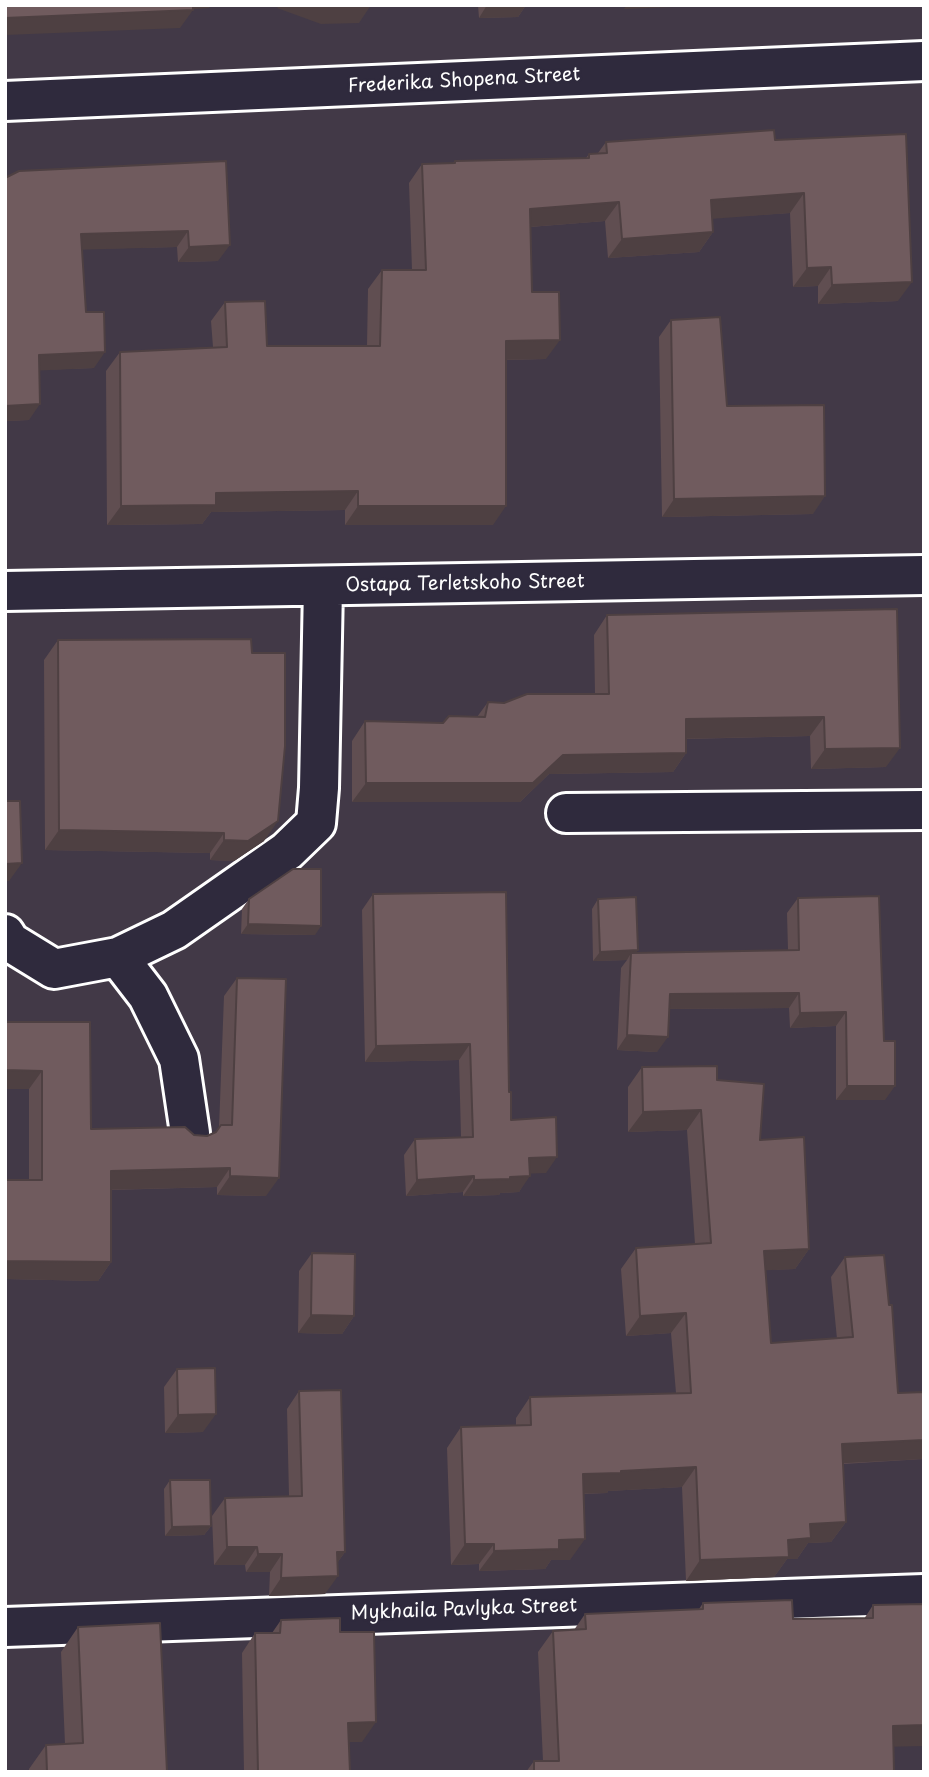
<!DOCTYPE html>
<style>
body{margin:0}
#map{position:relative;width:929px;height:1777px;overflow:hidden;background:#423947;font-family:"Playpen Sans",sans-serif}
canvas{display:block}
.frame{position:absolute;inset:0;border:7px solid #fff;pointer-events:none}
</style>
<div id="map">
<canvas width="929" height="1777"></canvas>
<div class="frame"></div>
</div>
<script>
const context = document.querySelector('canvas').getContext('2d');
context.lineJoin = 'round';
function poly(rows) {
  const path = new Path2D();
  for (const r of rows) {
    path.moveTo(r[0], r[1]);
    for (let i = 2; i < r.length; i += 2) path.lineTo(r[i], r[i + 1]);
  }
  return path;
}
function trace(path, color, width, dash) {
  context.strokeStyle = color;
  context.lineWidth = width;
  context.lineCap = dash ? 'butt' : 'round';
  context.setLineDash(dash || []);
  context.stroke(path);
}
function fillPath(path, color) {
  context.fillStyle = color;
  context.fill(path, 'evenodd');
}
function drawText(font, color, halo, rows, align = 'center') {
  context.font = font + ' "Playpen Sans",sans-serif';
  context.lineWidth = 5;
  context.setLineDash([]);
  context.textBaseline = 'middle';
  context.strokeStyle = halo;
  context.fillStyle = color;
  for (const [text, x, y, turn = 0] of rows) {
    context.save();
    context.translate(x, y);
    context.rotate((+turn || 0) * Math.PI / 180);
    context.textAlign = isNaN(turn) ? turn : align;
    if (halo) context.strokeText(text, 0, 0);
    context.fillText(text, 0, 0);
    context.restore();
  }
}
const minor = poly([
 [5,101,924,61],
 [5,591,924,575],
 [566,813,924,810],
 [5,934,10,942,54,969,118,957,174,930,287,851,316,823,319,788,323,587],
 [118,957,148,996,179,1059,190,1133],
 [5,1627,924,1594]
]);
trace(minor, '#fff', 44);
trace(minor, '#2f2a3d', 38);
fillPath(poly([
 [478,5,527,5,526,5,518,17,479,18],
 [775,140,898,301,818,304,818,286,793,287,790,213,712,218,713,232,699,252,608,258,605,221,530,227,532,292,546,359,506,360,493,525,345,525,345,510,211,512,202,524,107,525,106,371,120,352,213,347,211,321,225,302,267,346,367,346,368,289,382,270,412,270,409,183,422,164,453,163,455,161,586,158,589,154,598,153,606,142],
 [226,161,218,261,178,262,177,247,82,249,86,312,94,368,39,370,29,420,5,421,5,178],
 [671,320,727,406,813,514,662,517,659,337],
 [897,609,886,767,811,769,810,736,686,739,686,753,673,772,549,774,520,802,352,802,352,741,365,721,443,723,477,717,488,702,504,703,595,694,594,635,607,615],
 [58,640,264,841,234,861,210,860,210,853,45,850,44,660],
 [373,894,509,1092,511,1120,546,1173,530,1173,519,1192,500,1193,499,1195,463,1196,463,1192,406,1196,404,1155,415,1139,461,1137,459,1060,365,1062,362,910],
 [798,898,885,1100,836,1100,836,1026,790,1028,789,1008,669,1009,657,1052,617,1050,621,968,627,960,593,961,592,909,598,899,638,950,636,953,788,950,787,913],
 [249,899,315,935,241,934,242,909],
 [237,978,266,1196,217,1195,217,1187,111,1190,111,1262,98,1281,5,1279,5,1180,29,1180,29,1089,5,1022,91,1129,207,1136,216,1132,219,1128,224,996],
 [642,1067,717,1080,760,1140,809,1249,795,1269,765,1270,771,1343,837,1339,831,1277,845,1257,889,1305,898,1393,924,1392,924,1488,923,1459,843,1464,846,1522,831,1542,808,1543,797,1559,787,1559,774,1577,686,1581,682,1487,608,1491,607,1493,583,1494,570,1560,551,1560,545,1569,479,1571,479,1564,451,1565,447,1448,461,1427,516,1426,516,1418,530,1397,676,1393,671,1333,626,1336,621,1269,636,1248,695,1244,687,1130,628,1132,628,1087],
 [312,1253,354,1316,342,1334,298,1333,299,1271],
 [177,1369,203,1432,165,1433,164,1387],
 [299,1391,345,1552,337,1563,325,1594,269,1596,270,1572,246,1572,245,1565,214,1565,212,1516,225,1498,289,1496,287,1409],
 [170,1480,211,1526,204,1535,165,1536,164,1489],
 [703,1603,793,1619,864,1619,873,1605,894,1746,894,1772,526,1772,534,1761,543,1761,538,1652,553,1631,574,1630,585,1614,699,1609],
 [281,1620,340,1632,362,1742,349,1742,350,1772,244,1772,242,1653,255,1633,272,1633],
 [78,1627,167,1772,29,1772,29,1769,46,1745,65,1744,61,1652]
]), '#604e51');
fillPath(poly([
 [183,5,211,5,209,8,180,10],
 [280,5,371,5,359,23,321,24,277,8],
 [487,5,527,5,526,5,518,17,479,18],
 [627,5,722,5,624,9],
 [193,10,180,28,5,35,5,18],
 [804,193,790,213,697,220,711,200],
 [619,202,605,221,516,228,530,209],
 [188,231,177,247,70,250,81,234],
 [713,232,699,252,608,258,622,239],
 [230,245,218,261,178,262,189,247],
 [831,267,818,286,793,287,807,268],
 [912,282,898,301,818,304,832,285],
 [560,340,546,359,493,360,506,341],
 [105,352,94,368,28,371,39,355],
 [40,404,29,420,5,421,5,406],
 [358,491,345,510,211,512,202,524,107,525,121,506,216,493],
 [825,496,813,514,662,517,674,499],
 [358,506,506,506,493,525,345,525],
 [824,717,810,736,672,739,686,719],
 [900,748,886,767,811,769,825,749],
 [686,753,673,772,549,774,520,802,352,802,366,783,563,755],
 [278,821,264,841,234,861,210,860,224,840],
 [59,830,224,833,210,853,45,850],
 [22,863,9,881,5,881,5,864],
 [248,924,321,926,315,935,241,934],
 [638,950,632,959,631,953,627,960,593,961,600,952],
 [799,993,789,1008,660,1009,670,994],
 [846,1012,836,1026,790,1028,800,1013],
 [627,1035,668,1037,657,1052,617,1050],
 [470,1044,459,1060,365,1062,376,1046],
 [5,1070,42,1071,29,1089,5,1089],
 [847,1086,895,1086,885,1100,836,1100],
 [701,1110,687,1130,628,1132,643,1112],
 [557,1157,546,1173,518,1174,529,1158],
 [230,1168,217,1187,98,1190,111,1171],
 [230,1176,279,1178,266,1196,217,1195],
 [474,1176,463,1192,406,1196,417,1180],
 [530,1176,519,1192,500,1193,499,1195,463,1196,474,1180],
 [809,1249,795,1269,750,1271,764,1251],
 [5,1261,111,1262,98,1281,5,1279],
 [686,1313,671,1333,626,1336,640,1316],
 [311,1315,354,1316,342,1334,298,1333],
 [216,1414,203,1432,165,1433,178,1415],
 [924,1440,923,1459,828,1464,842,1444],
 [696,1467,682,1487,608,1491,607,1493,569,1494,583,1474],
 [846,1522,831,1542,808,1543,797,1559,787,1559,774,1577,686,1581,700,1560,788,1540,810,1524],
 [211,1526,204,1535,165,1536,172,1527],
 [585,1539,570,1560,551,1560,545,1569,479,1571,494,1551,559,1540],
 [465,1544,494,1544,479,1564,451,1565],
 [227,1547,257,1547,245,1565,214,1565],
 [337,1552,345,1552,332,1570],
 [258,1554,282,1554,270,1572,246,1572],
 [338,1576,325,1594,269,1596,281,1578],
 [376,1722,362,1742,334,1742,348,1723],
 [924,1725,924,1746,878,1747,893,1726]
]), '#4e4042');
const building = poly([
 [5,5,193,5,193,10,5,18,5,5],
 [774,130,775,140,906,134,912,282,832,285,831,267,807,268,804,193,711,200,713,232,622,239,619,202,530,209,532,292,559,292,560,340,506,341,506,506,358,506,358,491,216,493,216,505,121,506,120,352,227,347,225,302,265,301,267,346,380,346,382,270,426,270,422,164,455,163,455,161,589,158,589,154,607,153,606,142,774,130],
 [226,161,230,245,189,247,188,231,81,234,86,312,104,312,105,352,39,355,40,404,5,406,5,178,19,171,226,161],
 [720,317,727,406,824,405,825,496,674,499,671,320,720,317],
 [897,609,900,748,825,749,824,717,686,719,686,753,563,755,533,783,366,783,365,721,443,723,449,716,485,717,488,702,504,703,527,694,609,694,607,615,897,609],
 [251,639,252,653,285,653,285,746,278,821,248,841,224,840,224,833,59,830,58,640,251,639],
 [5,801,20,801,22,863,5,864,5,801],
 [293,869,321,869,321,926,248,924,249,899,293,869],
 [506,892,509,1092,511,1092,511,1120,556,1117,557,1157,529,1158,530,1176,510,1177,510,1179,474,1180,474,1176,417,1180,415,1139,473,1137,470,1044,376,1046,373,894,506,892],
 [879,896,884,1041,895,1041,895,1086,847,1086,846,1012,800,1013,799,993,670,994,668,1037,627,1035,631,953,799,950,798,898,879,896],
 [636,897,638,950,600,952,598,899,636,897],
 [237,978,286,979,279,1178,230,1176,230,1168,111,1171,111,1262,5,1261,5,1180,42,1180,42,1071,5,1070,5,1022,90,1022,91,1129,185,1127,194,1135,207,1136,216,1132,221,1125,232,1125,237,978],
 [717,1066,717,1080,764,1084,760,1140,804,1137,809,1249,764,1251,771,1343,853,1337,845,1257,884,1255,889,1305,892,1305,898,1393,924,1392,924,1440,842,1444,846,1522,810,1524,811,1538,788,1540,789,1557,700,1560,696,1467,621,1471,621,1473,583,1474,585,1539,559,1540,559,1549,494,1551,494,1544,465,1544,461,1427,531,1425,530,1397,691,1393,686,1313,640,1316,636,1248,711,1243,701,1110,643,1112,642,1067,717,1066],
 [312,1253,355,1254,354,1316,311,1315,312,1253],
 [215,1368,216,1414,178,1415,177,1369,215,1368],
 [341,1390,345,1552,337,1552,338,1576,281,1578,282,1554,258,1554,257,1547,227,1547,225,1498,302,1496,299,1391,341,1390],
 [170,1480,210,1480,211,1526,172,1527,170,1480],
 [792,1600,793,1619,873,1618,873,1605,924,1604,924,1725,893,1726,894,1772,534,1772,534,1761,559,1761,553,1631,586,1629,585,1614,703,1609,703,1603,792,1600],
 [340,1618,340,1632,374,1632,376,1722,348,1723,350,1772,258,1772,255,1633,280,1633,281,1620,340,1618],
 [160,1623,167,1772,47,1772,46,1745,83,1743,78,1627,160,1623]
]);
fillPath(building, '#705b5e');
trace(building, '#4e4042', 2);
drawText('19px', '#fff', '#2f2a3d', [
 ["Frederika Shopena Street",464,81,-3],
 ["Ostapa Terletskoho Street",465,584,-1],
 ["Mykhaila Pavlyka Street",464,1610,-2]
]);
</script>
